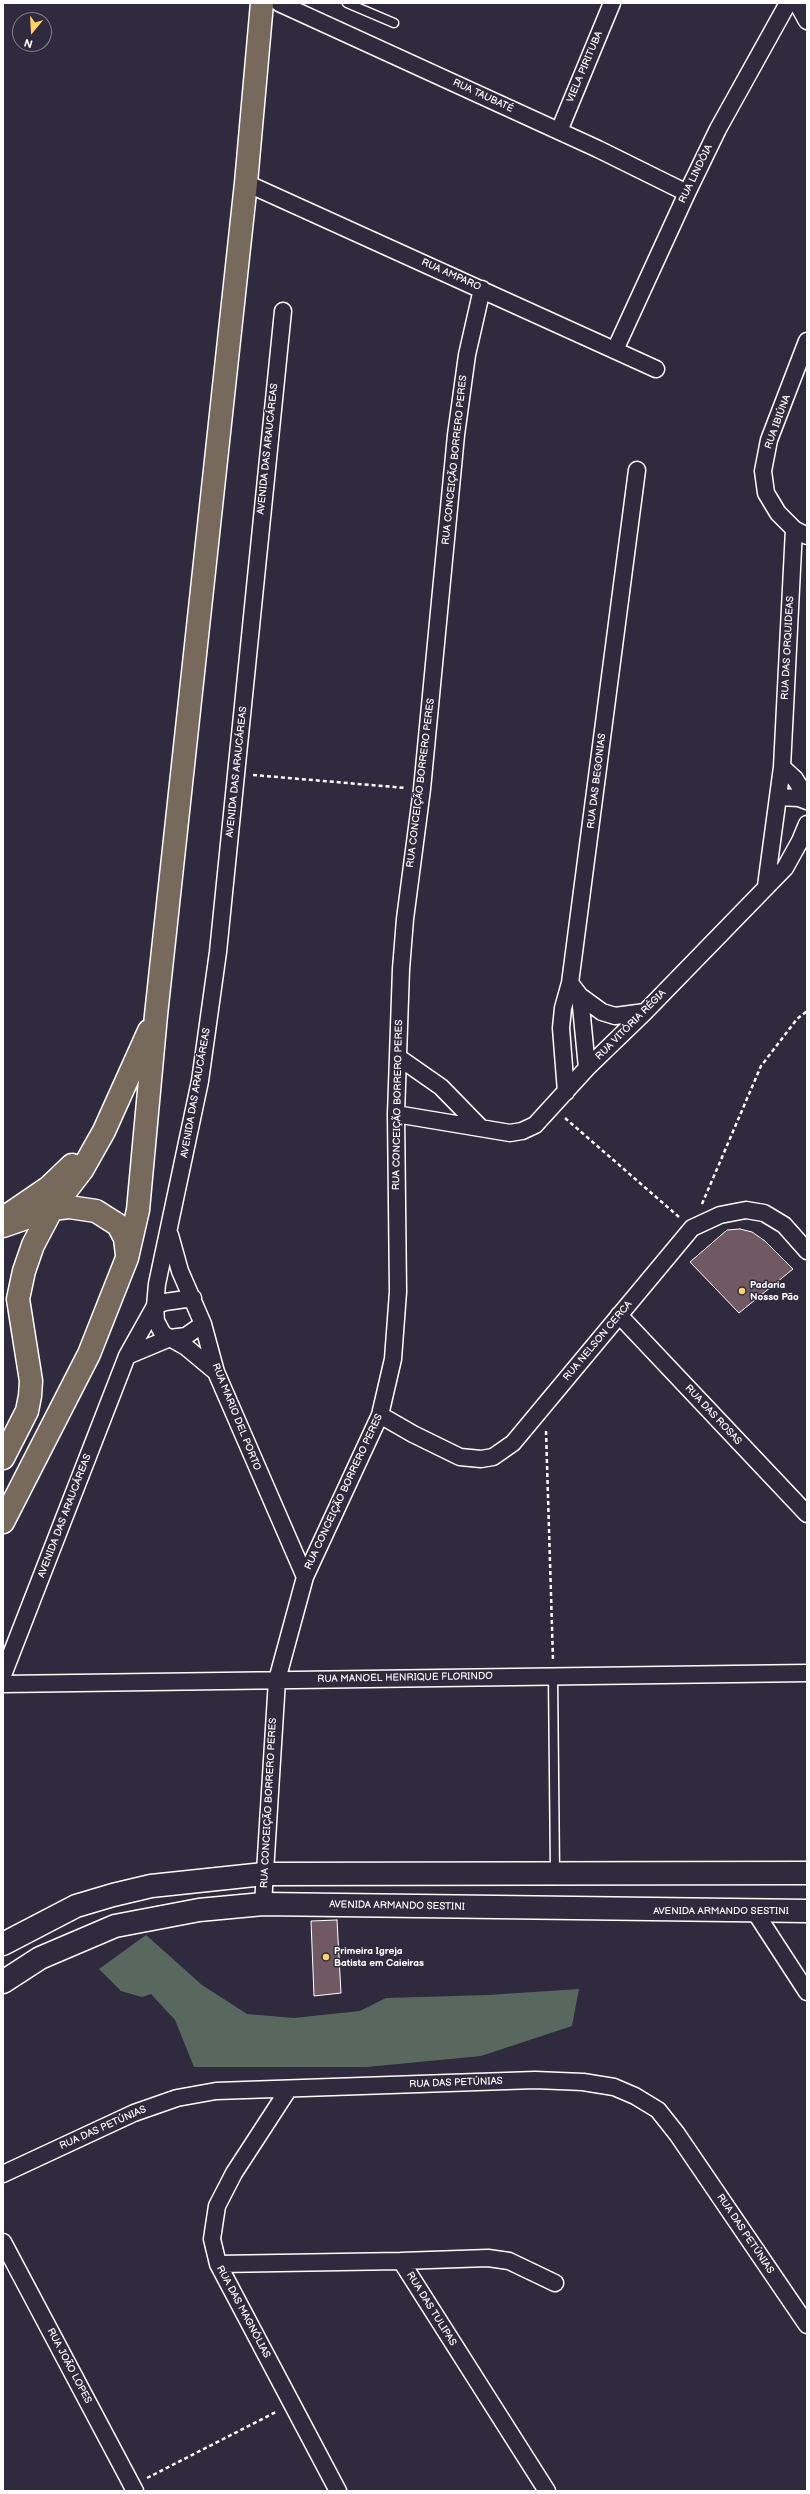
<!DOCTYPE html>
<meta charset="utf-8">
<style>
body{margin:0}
#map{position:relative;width:810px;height:2494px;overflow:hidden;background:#2f2a3d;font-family:"Balsamiq Sans",sans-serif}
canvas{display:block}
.frame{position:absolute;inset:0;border:4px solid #fff;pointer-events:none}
.north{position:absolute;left:12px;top:12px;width:40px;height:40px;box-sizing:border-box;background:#2f2a3d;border:1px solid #827f8b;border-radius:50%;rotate:198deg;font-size:11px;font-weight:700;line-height:16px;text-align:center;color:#fff}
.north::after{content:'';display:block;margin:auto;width:14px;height:18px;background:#ffd166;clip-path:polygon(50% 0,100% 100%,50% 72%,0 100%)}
</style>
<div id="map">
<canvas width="810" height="2494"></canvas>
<div class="frame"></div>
<div class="north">N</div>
</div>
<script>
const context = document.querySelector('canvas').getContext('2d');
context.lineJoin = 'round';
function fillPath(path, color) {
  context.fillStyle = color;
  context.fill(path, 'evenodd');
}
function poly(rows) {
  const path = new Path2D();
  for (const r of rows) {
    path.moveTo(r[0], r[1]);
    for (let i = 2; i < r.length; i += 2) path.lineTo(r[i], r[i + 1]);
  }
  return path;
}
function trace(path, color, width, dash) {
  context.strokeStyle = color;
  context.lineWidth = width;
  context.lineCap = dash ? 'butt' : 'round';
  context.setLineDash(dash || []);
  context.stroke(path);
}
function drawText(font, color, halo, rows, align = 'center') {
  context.font = font + ' "Balsamiq Sans",sans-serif';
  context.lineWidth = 3;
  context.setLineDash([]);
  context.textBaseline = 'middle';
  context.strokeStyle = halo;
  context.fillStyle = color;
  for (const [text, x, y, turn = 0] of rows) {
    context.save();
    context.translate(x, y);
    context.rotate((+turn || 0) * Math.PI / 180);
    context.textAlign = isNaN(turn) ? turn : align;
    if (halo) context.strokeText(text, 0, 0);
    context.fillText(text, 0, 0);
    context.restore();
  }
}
fillPath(poly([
 [146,1935,202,1985,247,2014,294,2018,360,2011,386,1998,488,1995,579,1989,572,2026,481,2056,367,2067,194,2067,175,2020,151,1994,142,1997,121,1991,99,1969]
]), '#59685f');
const building = poly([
 [740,1229,752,1232,765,1241,793,1269,739,1313,690,1262,727,1230,740,1229],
 [337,1920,341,1993,314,1996,311,1921,337,1920]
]);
fillPath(building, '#715963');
trace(building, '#fff', 1);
const lane = poly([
 [347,3,394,23],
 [553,1676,555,1873]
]);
const street = poly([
 [279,3,598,149,687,193],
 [797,3,807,21],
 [559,131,612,3],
 [246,183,656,369],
 [807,341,769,440,763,471,766,493,778,513,794,529,807,536],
 [615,350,687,193,718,129,788,3],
 [782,767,795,779,807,798],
 [778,797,799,798,807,801],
 [766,886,782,767,794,529],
 [570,983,580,996,602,1012,615,1016,645,1012],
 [580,996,587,1068],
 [398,1057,441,1087,481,1128],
 [566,1092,561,1028,563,1008,570,983,637,470],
 [396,1114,510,1133,522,1131,535,1125,587,1068,645,1012,785,868,800,841,807,824],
 [170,1235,180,1271,203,1324,216,1372,305,1577],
 [619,1315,807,1514],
 [127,1356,170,1338,186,1336,203,1324],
 [216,1372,186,1347,163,1334,156,1321,155,1306,157,1284,200,1081,218,952,283,311],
 [380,1415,413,1434,460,1457,481,1459,493,1457,513,1443,692,1228,720,1215,746,1210,764,1213,784,1225,807,1251],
 [3,1675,127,1356,155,1306,165,1302,193,1298],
 [3,1684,807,1673],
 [263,1904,277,1680,305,1577,380,1415,393,1359,398,1292,396,1114,401,969,405,919,422,789,456,435,467,355,482,289],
 [755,1912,807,1992],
 [288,2090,234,2173,217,2206,212,2239,218,2264,338,2491],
 [3,2174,134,2113,177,2098,216,2091,535,2080,583,2082,614,2087,635,2096,658,2110,677,2134,807,2325],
 [3,2242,135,2491],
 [401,2261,488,2258,509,2261,555,2283],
 [218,2264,401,2261,547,2491]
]);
const secondary = poly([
 [3,1944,76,1906,113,1895,151,1886,264,1874,807,1873],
 [3,1982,40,1958,115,1926,199,1910,263,1904,807,1911]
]);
const primary = poly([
 [8,1215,49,1187,72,1165],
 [3,1226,52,1209,69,1207,96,1211,118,1225,125,1238,127,1255],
 [3,1458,27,1411,30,1396,31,1381,18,1299,24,1271,33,1245,52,1209,82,1170,104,1131,149,1031],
 [3,1522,89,1354,127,1258,138,1210,156,1015,246,183,262,3]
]);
trace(lane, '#fff', 11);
trace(street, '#fff', 19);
trace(secondary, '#fff', 25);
trace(primary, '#fff', 25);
trace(poly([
 [253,775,406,788],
 [565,1118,679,1217],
 [702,1204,761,1066,797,1019,807,1011],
 [546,1431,553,1660],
 [147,2478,276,2412]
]), '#fff', 2.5, [4, 3]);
trace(lane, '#2f2a3d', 8);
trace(street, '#2f2a3d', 16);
trace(secondary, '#2f2a3d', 22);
trace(primary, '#77695c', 22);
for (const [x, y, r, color] of [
 [742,1291,4,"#ffd166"],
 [326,1957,4,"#ffd166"]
]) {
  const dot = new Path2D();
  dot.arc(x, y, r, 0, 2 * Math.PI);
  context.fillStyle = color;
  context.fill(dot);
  trace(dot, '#2f2a3d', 1.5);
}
drawText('10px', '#fff', '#2f2a3d', [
 ["VIELA PIRITUBA",585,67,-67],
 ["RUA TAUBATÉ",483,96,25],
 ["RUA LINDÓIA",696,174,-64],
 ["RUA AMPARO",451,275,24],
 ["RUA IBIÚNA",778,422,-70],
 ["AVENIDA DAS ARAUCÁREAS",268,449,-84],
 ["RUA CONCEIÇÃO BORRERO PERES",455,460,-84],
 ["RUA DAS ORQUIDEAS",788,648,-87],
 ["AVENIDA DAS ARAUCÁREAS",237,772,-84],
 ["RUA DAS BEGONIAS",597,781,-83],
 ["RUA CONCEIÇÃO BORRERO PERES",421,783,-83],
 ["RUA VITÓRIA RÉGIA",631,1025,-45],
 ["AVENIDA DAS ARAUCÁREAS",196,1093,-80],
 ["RUA CONCEIÇÃO BORRERO PERES",398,1105,-89],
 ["RUA NELSON CERCA",598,1341,-50],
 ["RUA DAS ROSAS",713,1415,47],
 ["RUA MARIO DEL PORTO",236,1417,68],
 ["RUA CONCEIÇÃO BORRERO PERES",344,1492,-65],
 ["AVENIDA DAS ARAUCÁREAS",65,1516,-69],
 ["RUA MANOEL HENRIQUE FLORINDO",405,1678,-1],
 ["RUA CONCEIÇÃO BORRERO PERES",269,1803,-87],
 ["AVENIDA ARMANDO SESTINI",397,1906,1],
 ["AVENIDA ARMANDO SESTINI",721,1911],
 ["RUA DAS PETÚNIAS",456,2083,-2],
 ["RUA DAS PETÚNIAS",103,2128,-24],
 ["RUA DAS PETÚNIAS",745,2234,56],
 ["RUA DAS TULIPAS",431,2309,58],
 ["RUA DAS MAGNÓLIAS",243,2312,62],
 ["RUA JOÃO LOPES",69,2366,62]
]);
drawText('bold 10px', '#fff', '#2f2a3d', [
 ["Padaria",750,1285],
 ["Nosso Pão",750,1297],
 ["Primeira Igreja",334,1951],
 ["Batista em Caieiras",334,1963]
], 'left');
</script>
